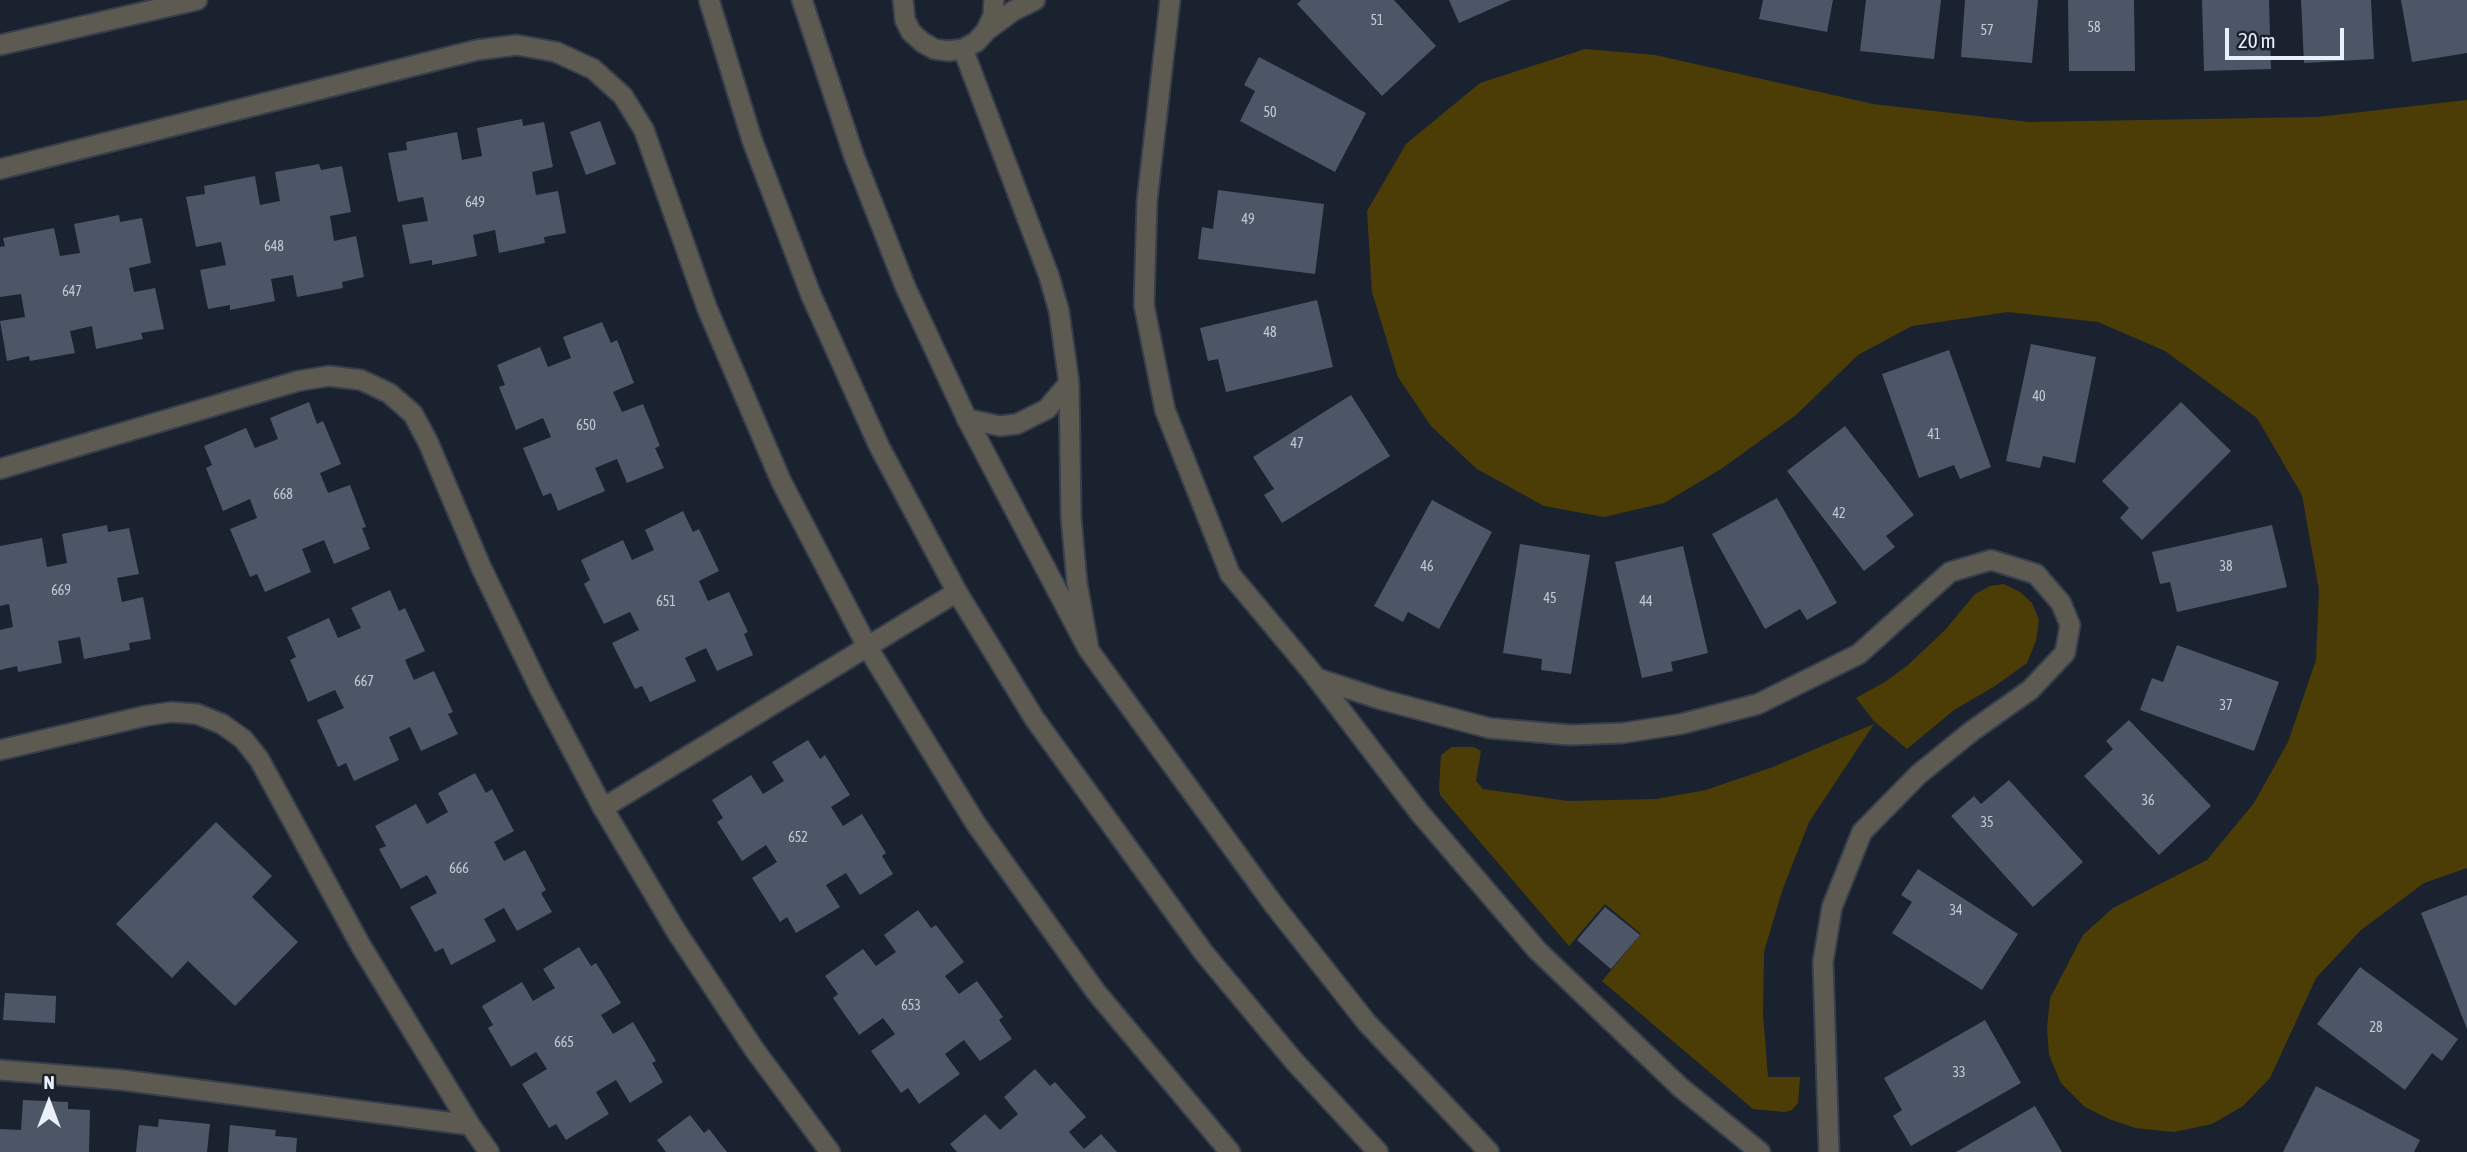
<!DOCTYPE html>
<style>
body{margin:0}
#map{position:relative;width:2467px;height:1152px;overflow:hidden;background:#1a2230;font-family:"Asap Condensed",sans-serif}
canvas{display:block}
.north{position:absolute;left:14px;top:1068px;width:70px;height:70px;-webkit-text-stroke:5px #1a2230;paint-order:stroke;rotate:0deg;font-size:19px;font-weight:700;line-height:28px;text-align:center;color:#eaf0fa}
.north::after{content:'';display:block;margin:auto;width:24px;height:32px;background:#eaf0fa;clip-path:polygon(50% 0,100% 100%,50% 72%,0 100%)}
.scale{position:absolute;left:2225px;top:28px;width:119px;height:32px;box-sizing:border-box;border:4px solid #eaf0fa;border-top:0;padding-left:9px;font-size:21px;line-height:24px;white-space:nowrap;color:#eaf0fa;-webkit-text-stroke:5px #1a2230;paint-order:stroke}
</style>
<div id="map">
<canvas width="2467" height="1152"></canvas>
<div class="north">N</div>
<div class="scale">20 m</div>
</div>
<script>
const context = document.querySelector('canvas').getContext('2d');
context.lineJoin = 'round';
function fillPath(path, color) {
  context.fillStyle = color;
  context.fill(path, 'evenodd');
}
function poly(rows) {
  const path = new Path2D();
  for (const r of rows) {
    path.moveTo(r[0], r[1]);
    for (let i = 2; i < r.length; i += 2) path.lineTo(r[i], r[i + 1]);
  }
  return path;
}
function trace(path, color, width, dash) {
  context.strokeStyle = color;
  context.lineWidth = width;
  context.lineCap = dash ? 'butt' : 'round';
  context.setLineDash(dash || []);
  context.stroke(path);
}
function drawText(font, color, halo, rows, align = 'center') {
  context.font = font + ' "Asap Condensed",sans-serif';
  context.lineWidth = 7;
  context.setLineDash([]);
  context.textBaseline = 'middle';
  context.strokeStyle = halo;
  context.fillStyle = color;
  for (const [text, x, y, turn = 0] of rows) {
    context.save();
    context.translate(x, y);
    context.rotate((+turn || 0) * Math.PI / 180);
    context.textAlign = isNaN(turn) ? turn : align;
    if (halo) context.strokeText(text, 0, 0);
    context.fillText(text, 0, 0);
    context.restore();
  }
}
fillPath(poly([
 [1585,49,1655,55,1873,104,2029,122,2317,117,2467,100,2467,868,2424,883,2361,930,2316,978,2270,1078,2243,1106,2212,1124,2174,1132,2135,1128,2109,1119,2085,1107,2061,1083,2049,1055,2047,1028,2050,998,2083,935,2113,908,2207,860,2254,803,2288,742,2316,660,2319,590,2302,495,2257,418,2165,351,2098,322,2008,312,1912,326,1858,355,1796,415,1721,469,1664,503,1604,517,1544,506,1477,469,1431,426,1398,377,1372,292,1367,211,1406,144,1480,83],
 [2004,584,2020,592,2032,603,2039,620,2036,641,2027,663,1995,686,1954,710,1907,749,1874,721,1856,698,1885,682,1908,665,1945,630,1975,594,1990,586],
 [1874,724,1809,822,1782,891,1764,952,1763,1014,1768,1077,1800,1077,1798,1103,1792,1110,1784,1112,1753,1109,1602,981,1641,934,1605,904,1569,946,1440,795,1439,788,1441,755,1452,747,1474,747,1481,751,1476,781,1483,789,1568,801,1656,799,1706,790,1773,767]
]), '#4c3d07');
fillPath(poly([
 [1301,0,1394,0,1436,46,1382,96,1297,4],
 [1449,0,1511,0,1459,23],
 [1763,0,1833,0,1827,32,1759,19],
 [1866,0,1941,0,1934,59,1860,51],
 [1965,0,2038,0,2032,63,1961,57],
 [2068,0,2134,0,2135,71,2069,71],
 [2202,0,2269,0,2271,69,2204,71],
 [2301,0,2371,0,2374,59,2304,63],
 [2401,0,2467,0,2467,53,2412,62],
 [1259,57,1366,113,1335,172,1240,121,1255,91,1244,85],
 [522,119,523,126,544,122,553,167,532,172,536,195,558,191,566,233,544,237,545,243,499,253,495,230,473,235,477,256,432,265,432,260,410,264,402,225,428,221,423,197,398,202,388,153,407,150,406,142,457,132,462,160,482,156,477,128],
 [600,121,616,164,586,175,570,132],
 [319,164,321,170,342,166,351,212,330,216,334,241,356,236,364,277,342,282,343,288,297,297,293,275,271,279,275,301,230,310,230,305,208,309,200,270,226,265,221,242,196,247,186,197,205,194,204,186,255,176,260,205,280,201,275,172],
 [1218,190,1324,204,1315,274,1198,259,1202,227,1213,229],
 [119,215,120,222,142,218,151,263,129,268,134,292,155,288,164,329,141,333,143,339,96,349,92,326,70,331,75,353,30,361,29,356,7,361,0,321,25,317,21,294,0,297,0,247,5,246,3,238,54,228,60,256,80,253,74,224],
 [1317,300,1333,367,1226,392,1218,359,1208,361,1200,328],
 [602,322,611,343,617,340,634,383,613,392,622,412,643,404,660,446,655,448,664,468,627,483,617,459,595,468,605,491,558,511,551,493,543,496,523,448,551,437,543,418,516,430,499,387,505,385,497,365,540,347,548,367,571,358,563,337],
 [2031,344,2096,357,2075,463,2043,456,2040,468,2006,461],
 [1949,350,1991,467,1960,479,1954,465,1919,478,1882,374],
 [1351,395,1390,456,1282,523,1264,495,1274,489,1253,457],
 [309,402,317,424,323,421,341,464,320,473,328,493,350,485,366,527,362,528,370,549,334,564,324,540,302,549,311,572,265,592,257,574,250,577,230,529,257,518,250,499,223,511,206,468,212,465,204,446,246,428,255,448,278,439,270,418],
 [2181,402,2231,451,2142,540,2120,518,2129,508,2102,481],
 [1845,426,1914,515,1886,536,1895,547,1864,571,1787,471],
 [1777,498,1837,603,1807,620,1800,609,1765,629,1712,534],
 [1432,500,1492,532,1439,629,1408,612,1403,622,1374,606],
 [683,511,693,532,699,529,719,571,699,581,708,601,729,592,748,632,744,634,753,655,717,671,706,648,685,658,696,681,650,702,642,686,635,689,612,643,639,630,630,612,604,624,584,584,590,580,581,560,623,540,632,560,654,550,645,530],
 [107,525,108,532,129,528,139,574,117,578,122,602,143,597,151,639,129,643,130,650,84,659,80,637,58,641,62,663,18,672,17,666,0,670,0,630,13,627,9,604,0,606,0,546,42,538,47,567,67,563,62,534],
 [2272,525,2287,587,2177,612,2170,582,2160,584,2152,552],
 [1520,544,1590,555,1571,674,1541,670,1542,659,1503,653],
 [1683,546,1708,653,1671,662,1673,671,1642,678,1615,562],
 [390,590,399,611,405,608,425,651,405,660,414,680,434,671,453,712,448,714,458,734,421,751,410,727,389,737,399,760,354,781,346,763,338,767,317,720,344,708,335,690,308,702,290,660,296,657,287,637,329,618,338,638,361,628,351,608],
 [2177,645,2279,682,2254,751,2140,710,2152,678,2163,682],
 [2129,720,2211,806,2159,855,2084,776,2113,749,2106,741],
 [808,740,820,759,825,755,850,795,831,807,843,826,862,814,886,853,882,856,893,874,860,895,846,873,826,885,840,907,796,933,787,917,780,922,752,878,777,862,766,845,742,861,717,822,723,818,712,800,751,775,763,794,784,781,772,762],
 [475,773,486,793,492,789,514,831,494,842,504,861,525,850,546,890,541,893,552,912,517,931,504,908,484,919,496,941,451,965,443,948,435,952,410,907,437,893,427,875,401,889,379,849,386,846,375,826,416,804,427,824,448,812,438,793],
 [2009,780,2083,862,2033,907,1951,816,1974,796,1981,804],
 [216,822,272,876,252,897,298,942,235,1006,188,961,172,978,116,924],
 [1918,869,2018,934,1982,990,1892,933,1912,902,1901,895],
 [2467,895,2467,1029,2421,913],
 [1605,907,1640,935,1611,969,1577,940],
 [918,910,931,928,936,925,964,962,945,976,959,994,977,981,1003,1017,999,1020,1012,1039,980,1061,964,1040,945,1054,960,1074,919,1104,908,1088,901,1093,871,1051,895,1034,883,1018,859,1035,833,998,838,994,825,976,863,949,876,966,896,952,884,935],
 [579,947,591,966,596,963,621,1003,601,1015,613,1034,633,1022,656,1061,652,1063,663,1082,630,1103,616,1080,596,1092,609,1114,566,1140,556,1124,549,1128,522,1084,547,1069,536,1052,511,1067,488,1028,493,1025,482,1006,522,982,533,1001,555,988,543,969],
 [2360,967,2458,1039,2442,1061,2432,1053,2405,1090,2317,1024],
 [5,993,56,996,55,1023,3,1020],
 [1985,1020,2021,1083,1911,1146,1893,1116,1902,1110,1884,1078],
 [1035,1069,1050,1086,1055,1082,1086,1117,1069,1132,1084,1149,1101,1134,1117,1152,957,1152,950,1144,985,1114,1000,1130,1018,1114,1004,1097],
 [2316,1086,2420,1140,2414,1152,2283,1152],
 [23,1100,68,1102,68,1109,90,1110,89,1152,0,1152,0,1129,21,1130],
 [2035,1106,2062,1152,1956,1152],
 [690,1115,704,1133,709,1129,727,1152,666,1152,657,1140],
 [159,1119,210,1124,207,1152,136,1152,139,1125,158,1127],
 [230,1125,276,1130,275,1136,297,1138,296,1152,228,1152]
]), '#4d5666');
const minor = poly([
 [903,0,905,20,911,32,922,42,934,49,949,51,963,49,976,42,986,31,993,16,994,0],
 [1170,0,1147,201,1144,305,1165,410,1230,574,1311,671,1419,812,1537,950,1680,1087,1760,1152],
 [987,30,1013,11,1035,0],
 [0,45,197,0],
 [963,49,1049,276,1059,311,1069,383,1071,517,1077,583,1088,645],
 [0,169,477,50,517,45,556,52,593,69,623,96,644,130,707,308,781,481,868,648,976,824,1096,992,1230,1152],
 [967,419,1000,426,1017,424,1047,409,1069,383],
 [0,469,298,381,329,376,361,380,389,393,413,414,428,442,481,567,540,689,603,808,676,931,754,1049,830,1152],
 [1316,678,1383,700,1489,728,1570,735,1623,733,1681,724,1758,704,1859,654,1950,572,1991,560,2036,574,2061,603,2070,625,2065,653,2030,690,1972,731,1919,774,1862,832,1832,907,1823,962,1829,1152],
 [0,750,145,716,171,712,197,714,222,724,243,739,259,759,361,946,470,1125,489,1152],
 [603,808,957,592],
 [0,1070,122,1080,470,1125]
]);
const tertiary = poly([
 [709,0,752,140,811,295,879,446,957,592,1034,718,1204,953,1294,1061,1378,1152],
 [802,0,854,156,905,286,967,419,1088,649,1274,905,1367,1023,1489,1152]
]);
trace(minor, '#373f4c', 23);
trace(tertiary, '#373f4c', 23);
trace(minor, '#5d5a52', 19);
trace(tertiary, '#5d5a52', 19);
drawText('14px', '#c3cad5', null, [
 ["51",1377,21],
 ["58",2094,28],
 ["57",1987,31],
 ["50",1270,113],
 ["649",475,203],
 ["49",1248,220],
 ["648",274,247],
 ["647",72,292],
 ["48",1270,333],
 ["40",2039,397],
 ["650",586,426],
 ["41",1934,435],
 ["47",1297,444],
 ["668",283,495],
 ["42",1839,514],
 ["46",1427,567],
 ["38",2226,567],
 ["669",61,591],
 ["45",1550,599],
 ["651",666,602],
 ["44",1646,602],
 ["667",364,682],
 ["37",2226,706],
 ["36",2148,801],
 ["35",1987,823],
 ["652",798,838],
 ["666",459,869],
 ["34",1956,911],
 ["653",911,1006],
 ["28",2376,1028],
 ["665",564,1043],
 ["33",1959,1073]
]);
</script>
